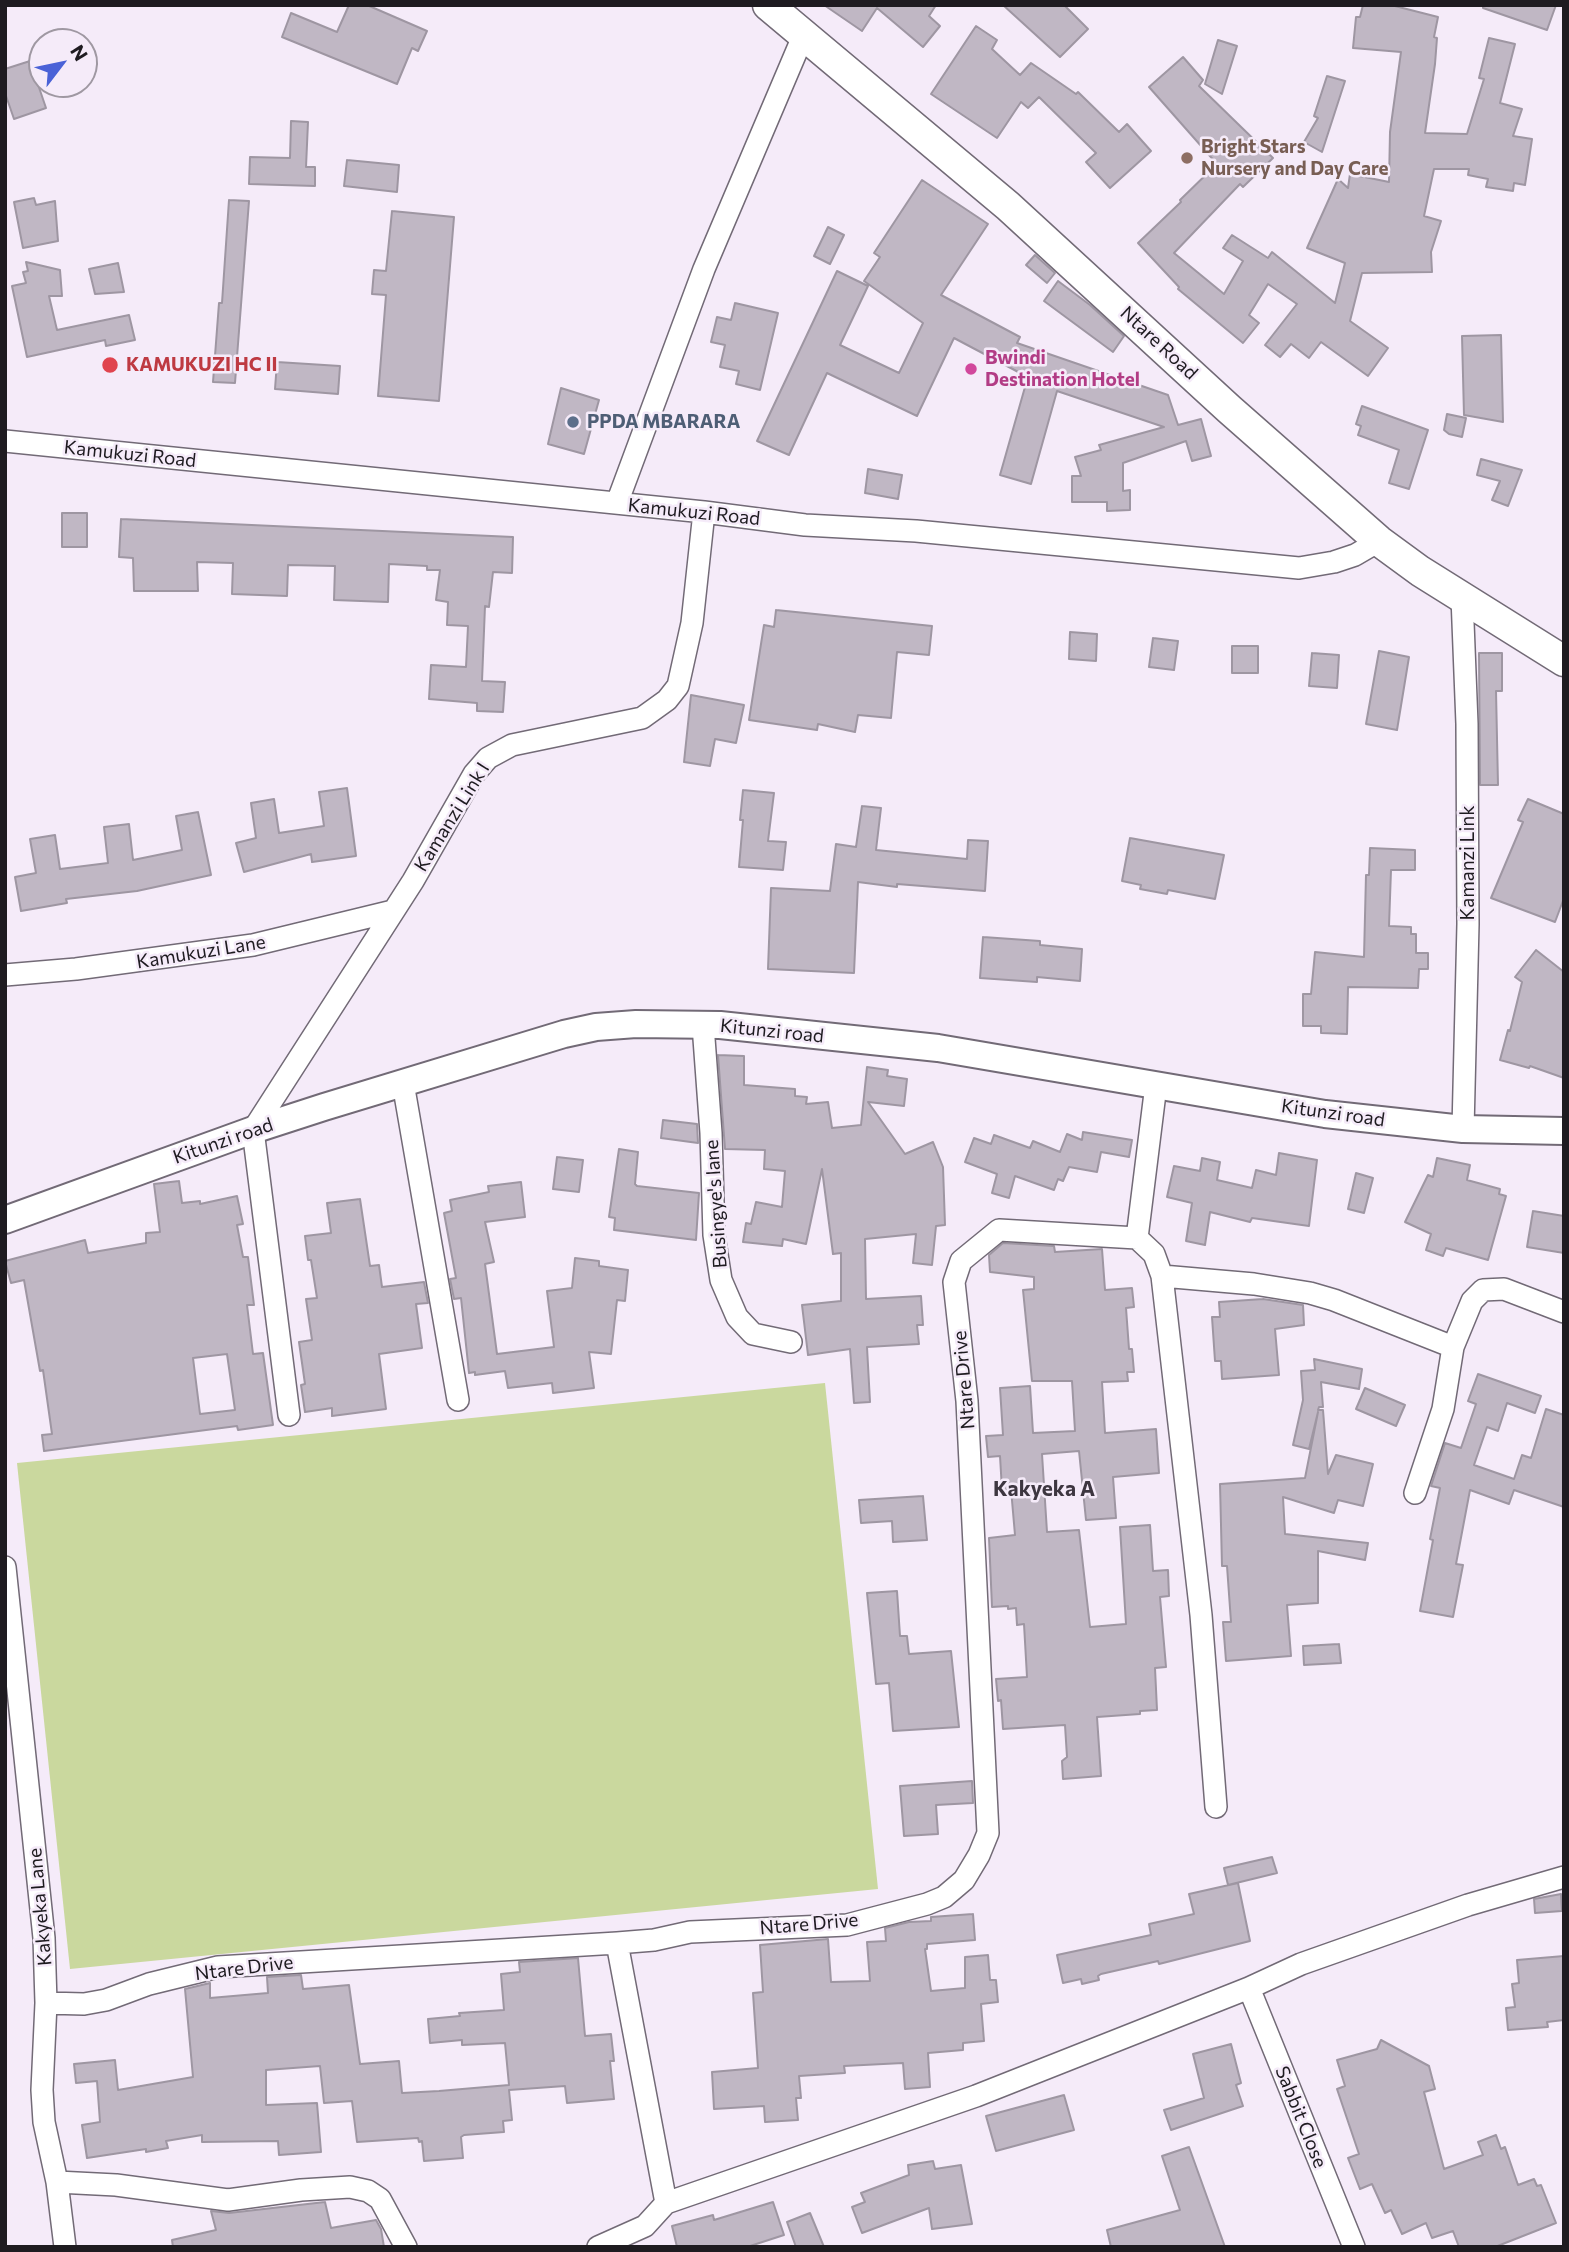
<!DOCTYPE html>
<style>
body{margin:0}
#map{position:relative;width:1569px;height:2252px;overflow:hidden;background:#f5ebf9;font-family:Commissioner,sans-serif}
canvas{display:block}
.frame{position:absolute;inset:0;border:7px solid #1e1b20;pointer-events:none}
.north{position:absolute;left:28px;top:28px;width:70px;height:70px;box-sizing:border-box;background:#f5ebf9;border:2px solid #9f98a2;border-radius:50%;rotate:58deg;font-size:19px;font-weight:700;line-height:28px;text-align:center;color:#1e1b20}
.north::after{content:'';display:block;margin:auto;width:24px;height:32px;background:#4a62d7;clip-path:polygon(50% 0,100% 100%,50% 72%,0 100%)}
</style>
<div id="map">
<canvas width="1569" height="2252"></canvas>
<div class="frame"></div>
<div class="north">N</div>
</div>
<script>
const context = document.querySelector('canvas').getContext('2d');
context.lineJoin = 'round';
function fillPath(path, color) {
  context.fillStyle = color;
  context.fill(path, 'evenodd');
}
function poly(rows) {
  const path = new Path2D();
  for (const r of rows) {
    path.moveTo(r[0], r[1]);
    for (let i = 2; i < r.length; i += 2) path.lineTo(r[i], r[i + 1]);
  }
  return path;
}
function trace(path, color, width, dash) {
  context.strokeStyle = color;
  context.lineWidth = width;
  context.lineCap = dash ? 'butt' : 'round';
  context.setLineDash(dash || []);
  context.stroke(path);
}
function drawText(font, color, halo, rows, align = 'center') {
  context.font = font + ' Commissioner,sans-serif';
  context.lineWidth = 5;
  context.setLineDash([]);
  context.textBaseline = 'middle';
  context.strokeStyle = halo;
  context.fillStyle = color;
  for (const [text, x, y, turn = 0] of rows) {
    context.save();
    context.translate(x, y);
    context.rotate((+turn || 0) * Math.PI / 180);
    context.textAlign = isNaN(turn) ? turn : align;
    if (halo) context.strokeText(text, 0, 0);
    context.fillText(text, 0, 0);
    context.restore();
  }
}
fillPath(poly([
 [825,1383,878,1889,70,1969,17,1463]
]), '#cad89e');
const building = poly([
 [349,5,367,5,427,31,418,51,412,48,397,84,282,37,291,13,337,32,349,5],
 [824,5,936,5,929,16,940,26,923,47,877,8,862,31,824,5],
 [1003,5,1064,5,1088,29,1060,57,1003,5],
 [1363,5,1391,5,1438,17,1434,37,1437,38,1435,64,1425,133,1467,134,1484,79,1479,78,1489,38,1515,44,1500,103,1522,109,1513,136,1532,139,1525,185,1514,183,1513,191,1486,187,1488,179,1468,175,1469,169,1434,169,1424,216,1441,221,1431,252,1432,272,1362,273,1350,321,1388,348,1368,376,1321,342,1309,358,1291,344,1280,357,1265,345,1297,304,1268,284,1249,315,1259,323,1243,343,1178,289,1179,287,1138,243,1181,202,1180,200,1217,164,1149,87,1183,57,1203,80,1199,86,1273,158,1243,187,1240,184,1174,253,1224,294,1243,261,1223,248,1232,235,1268,258,1272,252,1335,303,1345,263,1307,248,1338,179,1348,188,1350,174,1389,182,1390,132,1401,52,1353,48,1356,17,1360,17,1363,5],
 [1483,5,1556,5,1547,30,1483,8,1483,5],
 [976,26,997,40,992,49,1020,75,1031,63,1076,94,1078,92,1119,132,1127,124,1151,151,1110,188,1086,162,1096,153,1039,97,1028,108,1021,102,997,138,931,94,976,26],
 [1218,40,1237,46,1222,94,1205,84,1218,40],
 [30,61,46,108,14,119,5,93,5,69,30,61],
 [1327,76,1345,81,1322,152,1304,142,1318,118,1314,116,1327,76],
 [291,121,308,122,306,167,315,167,315,186,249,184,250,157,290,158,291,121],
 [347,160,399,165,397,192,344,186,347,160],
 [922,180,988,224,941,295,1020,337,1017,343,1168,395,1178,425,1201,419,1211,456,1192,461,1186,441,1123,463,1123,491,1130,490,1130,510,1107,511,1107,502,1072,502,1072,476,1081,476,1075,457,1101,450,1099,445,1164,427,1057,391,1031,484,1000,475,1027,380,1020,378,1022,374,954,338,917,416,827,373,789,455,757,441,837,271,868,286,840,345,899,373,923,323,864,281,880,257,874,253,922,180],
 [34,198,36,205,55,201,58,241,23,248,14,202,34,198],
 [229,200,249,201,235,383,213,382,219,303,222,303,229,200],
 [392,211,454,217,439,401,378,396,386,295,372,294,374,270,386,271,392,211],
 [828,227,844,235,830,264,814,256,828,227],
 [1035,255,1055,273,1047,283,1026,265,1035,255],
 [26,262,60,270,62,296,49,296,57,330,129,315,135,340,106,346,105,340,27,357,12,286,26,283,23,272,28,271,26,262],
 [118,263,124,292,95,294,89,269,118,263],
 [1058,281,1090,305,1124,336,1113,352,1044,301,1058,281],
 [735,303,778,313,760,390,736,384,739,371,720,367,725,345,711,342,717,317,731,320,735,303],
 [1501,335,1503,422,1464,415,1462,336,1501,335],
 [277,362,340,366,338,394,275,389,277,362],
 [561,388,599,400,584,454,548,444,561,388],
 [1362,406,1428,430,1409,489,1389,483,1399,450,1358,435,1361,426,1356,424,1362,406],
 [1447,414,1466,418,1462,437,1449,434,1444,430,1447,414],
 [1481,459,1522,470,1508,506,1492,500,1500,481,1477,475,1481,459],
 [868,469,902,475,898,499,865,493,868,469],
 [62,513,87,513,87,547,62,547,62,513],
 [121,519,513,537,512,573,493,572,489,607,485,606,482,681,505,682,503,712,477,711,477,703,429,699,431,665,466,667,468,626,447,625,448,602,436,600,440,570,427,570,427,566,389,564,388,602,334,600,335,566,288,565,287,596,232,594,233,563,197,562,198,591,134,591,133,558,119,557,121,519],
 [776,610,932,626,929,655,897,652,891,718,858,715,855,732,818,724,817,730,749,720,764,625,774,627,776,610],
 [1070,632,1097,634,1096,661,1069,659,1070,632],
 [1153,638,1178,641,1174,670,1149,667,1153,638],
 [1232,646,1258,646,1258,673,1232,673,1232,646],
 [1379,651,1409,657,1397,730,1366,724,1379,651],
 [1312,653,1339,655,1337,688,1309,686,1312,653],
 [1479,653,1502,653,1502,691,1496,691,1498,785,1480,785,1479,653],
 [691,695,744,705,736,743,715,739,710,766,684,762,691,695],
 [347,788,356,856,312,862,311,854,244,872,236,843,256,838,251,803,274,799,279,833,324,826,319,792,347,788],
 [743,790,774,793,768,841,786,842,783,870,739,867,743,820,740,820,743,790],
 [1528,799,1564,814,1564,898,1555,922,1491,898,1523,822,1518,820,1528,799],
 [862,806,881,808,876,850,967,859,968,840,988,841,985,891,897,884,897,887,858,882,854,973,768,969,771,888,830,891,836,844,856,847,862,806],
 [198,812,211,875,137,891,66,899,67,903,21,911,15,877,36,873,30,839,55,835,60,869,108,863,104,827,129,824,133,860,182,850,176,816,198,812],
 [1130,838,1224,855,1215,899,1168,890,1167,894,1140,889,1141,885,1122,881,1130,838],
 [1370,848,1415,850,1415,870,1391,870,1389,926,1411,927,1411,934,1416,934,1416,953,1428,953,1428,969,1419,969,1418,988,1348,987,1347,1034,1321,1033,1321,1026,1303,1026,1303,994,1311,994,1315,952,1364,957,1366,875,1369,875,1370,848],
 [983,937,1040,941,1040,945,1082,949,1080,981,1037,977,1037,982,980,978,983,937],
 [1536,950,1564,972,1564,1078,1530,1066,1529,1068,1500,1060,1508,1030,1510,1031,1522,982,1515,977,1536,950],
 [718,1055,744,1056,744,1085,795,1089,795,1096,807,1097,806,1104,828,1102,832,1128,861,1125,867,1067,888,1070,887,1076,907,1079,904,1106,868,1102,905,1154,933,1142,943,1167,945,1225,936,1226,932,1265,913,1263,916,1234,865,1239,866,1299,921,1296,923,1325,917,1325,919,1344,867,1347,870,1402,854,1403,850,1349,808,1355,802,1305,841,1301,841,1253,833,1254,822,1169,806,1244,783,1239,782,1246,743,1242,746,1223,751,1224,756,1202,782,1207,785,1171,764,1169,765,1150,725,1149,718,1055],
 [663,1120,697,1124,698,1143,661,1138,663,1120],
 [1083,1132,1132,1140,1129,1157,1101,1152,1097,1172,1069,1167,1063,1181,1058,1179,1054,1190,1015,1176,1009,1198,992,1193,997,1174,965,1162,974,1138,991,1144,994,1135,1030,1148,1033,1141,1060,1152,1067,1134,1082,1140,1083,1132],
 [619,1149,638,1152,635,1184,637,1186,699,1193,696,1240,614,1230,615,1218,609,1217,619,1149],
 [1279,1153,1317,1160,1309,1226,1252,1218,1250,1222,1210,1212,1205,1245,1186,1241,1192,1203,1167,1197,1174,1166,1200,1171,1202,1158,1220,1162,1217,1180,1252,1188,1256,1170,1276,1175,1279,1153],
 [557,1157,583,1160,579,1192,553,1189,557,1157],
 [1437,1158,1470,1165,1467,1180,1500,1189,1499,1194,1506,1196,1488,1260,1446,1248,1443,1256,1426,1250,1431,1234,1405,1222,1428,1175,1433,1177,1437,1158],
 [1356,1173,1373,1178,1364,1213,1348,1209,1356,1173],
 [179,1181,182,1203,200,1201,200,1204,237,1196,243,1224,237,1225,243,1257,248,1257,254,1305,247,1305,253,1354,263,1353,273,1425,238,1430,237,1426,44,1451,42,1435,52,1434,43,1370,40,1371,24,1280,11,1283,5,1261,85,1240,88,1253,146,1243,146,1233,160,1232,154,1184,179,1181],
 [227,1354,235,1410,200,1414,193,1358,227,1354],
 [521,1182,525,1217,485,1222,494,1262,485,1264,497,1354,554,1347,547,1291,572,1288,575,1258,599,1261,599,1266,628,1270,625,1301,617,1300,611,1354,589,1352,594,1388,553,1393,552,1383,508,1388,505,1371,475,1375,475,1372,469,1373,461,1298,454,1299,450,1279,456,1278,444,1213,452,1211,450,1200,489,1192,488,1186,521,1182],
 [360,1199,370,1266,379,1265,382,1287,424,1282,428,1303,416,1304,422,1348,379,1354,386,1409,332,1416,332,1408,305,1412,301,1385,305,1384,299,1342,312,1340,306,1299,317,1298,311,1260,308,1260,305,1236,331,1233,327,1203,360,1199],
 [1533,1211,1564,1216,1564,1253,1527,1247,1533,1211],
 [1003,1243,1054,1246,1055,1252,1102,1249,1105,1290,1132,1288,1134,1307,1126,1308,1129,1349,1132,1349,1134,1372,1127,1372,1128,1381,1102,1382,1105,1433,1156,1429,1159,1473,1113,1477,1116,1518,1086,1520,1079,1451,1042,1454,1047,1532,1079,1530,1090,1627,1126,1624,1120,1527,1150,1525,1153,1571,1168,1570,1169,1596,1160,1597,1166,1667,1155,1668,1157,1710,1140,1711,1140,1714,1097,1717,1101,1776,1063,1779,1062,1761,1067,1757,1065,1725,1003,1729,1001,1700,998,1701,996,1679,1027,1677,1024,1624,1017,1625,1016,1608,1008,1609,1008,1606,992,1607,989,1538,1015,1535,1011,1489,1002,1490,1000,1456,988,1457,986,1436,1003,1435,1000,1388,1030,1386,1033,1433,1075,1431,1072,1381,1032,1381,1023,1290,1034,1289,1034,1277,990,1272,989,1255,1003,1243],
 [1263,1299,1303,1305,1304,1325,1275,1329,1279,1375,1222,1379,1221,1361,1215,1361,1212,1317,1220,1317,1219,1302,1263,1299],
 [1314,1359,1362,1369,1359,1389,1321,1382,1323,1407,1319,1407,1318,1410,1323,1410,1328,1474,1336,1455,1373,1464,1363,1506,1338,1500,1334,1513,1283,1497,1285,1534,1368,1543,1365,1560,1318,1551,1318,1603,1287,1605,1291,1656,1226,1661,1223,1622,1231,1622,1227,1566,1222,1566,1220,1484,1305,1478,1318,1412,1309,1449,1293,1445,1303,1400,1301,1371,1315,1370,1314,1359],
 [1478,1374,1541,1396,1535,1413,1507,1403,1498,1431,1487,1427,1474,1465,1514,1479,1522,1455,1531,1458,1546,1409,1564,1415,1564,1507,1514,1490,1509,1504,1470,1490,1456,1564,1463,1565,1453,1617,1420,1611,1433,1540,1430,1539,1440,1488,1431,1486,1445,1443,1461,1448,1476,1404,1468,1401,1478,1374],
 [1365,1388,1405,1405,1396,1426,1356,1409,1365,1388],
 [923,1496,927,1540,893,1542,892,1521,861,1523,859,1500,923,1496],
 [897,1591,900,1636,907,1636,909,1654,951,1651,959,1727,893,1731,889,1683,876,1684,867,1593,897,1591],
 [1339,1644,1341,1663,1304,1665,1303,1646,1339,1644],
 [972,1781,973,1803,936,1805,938,1834,904,1836,900,1786,972,1781],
 [1272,1857,1277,1873,1228,1885,1224,1868,1272,1857],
 [1238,1883,1250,1941,1159,1964,1158,1961,1101,1974,1098,1976,1099,1980,1082,1984,1081,1979,1063,1983,1057,1955,1151,1935,1149,1924,1194,1914,1189,1894,1238,1883],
 [1561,1894,1562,1911,1535,1913,1534,1899,1561,1894],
 [973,1914,975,1940,927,1944,927,1949,925,1949,931,1991,965,1988,965,1957,988,1955,990,1980,996,1980,998,2002,981,2004,984,2041,963,2043,963,2050,928,2053,930,2087,905,2089,903,2063,844,2066,845,2073,799,2076,801,2098,796,2098,798,2120,765,2122,764,2106,714,2109,712,2072,758,2068,753,1993,763,1992,760,1945,828,1939,831,1982,870,1981,867,1942,886,1941,885,1928,909,1922,931,1921,931,1917,973,1914],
 [1564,1956,1564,2020,1547,2022,1548,2027,1508,2030,1506,2008,1515,2007,1512,1984,1519,1983,1517,1960,1564,1956],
 [578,1958,585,2036,611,2034,614,2061,610,2061,614,2099,567,2103,565,2086,509,2090,512,2120,503,2121,504,2132,464,2135,461,2137,463,2158,424,2161,422,2141,419,2142,418,2138,357,2142,352,2101,324,2103,320,2066,266,2070,266,2105,317,2103,321,2152,279,2155,278,2141,202,2142,202,2135,166,2141,168,2148,146,2152,146,2149,87,2158,82,2125,100,2122,97,2081,76,2083,74,2064,115,2060,118,2090,193,2077,185,1989,210,1983,210,1998,268,1993,267,1977,301,1975,303,1989,349,1985,360,2064,399,2061,402,2093,439,2091,509,2085,505,2043,462,2045,462,2040,430,2043,428,2019,460,2016,459,2013,504,2010,501,1974,520,1972,519,1962,578,1958],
 [1381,2040,1429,2066,1435,2089,1424,2092,1444,2169,1483,2155,1478,2142,1496,2135,1501,2149,1505,2147,1518,2185,1534,2179,1537,2186,1541,2185,1556,2223,1495,2247,1459,2247,1453,2231,1432,2238,1426,2223,1402,2234,1391,2210,1385,2213,1372,2184,1360,2189,1348,2158,1359,2154,1337,2089,1345,2086,1337,2060,1377,2049,1381,2040],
 [1231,2044,1241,2083,1236,2085,1243,2106,1171,2130,1164,2110,1204,2098,1193,2054,1231,2044],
 [1064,2095,1074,2130,996,2151,986,2116,1064,2095],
 [1189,2147,1225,2247,1111,2247,1107,2230,1180,2210,1162,2156,1189,2147],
 [933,2161,935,2169,961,2165,972,2224,932,2229,929,2208,862,2233,852,2207,865,2202,861,2193,909,2175,908,2165,933,2161],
 [325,2202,331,2228,376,2220,381,2229,384,2247,173,2247,172,2240,216,2230,211,2211,229,2213,325,2202],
 [773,2202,784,2235,747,2247,677,2247,672,2226,713,2215,714,2220,773,2202],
 [810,2213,824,2247,796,2247,787,2222,810,2213]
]);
fillPath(building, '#c0b7c4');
trace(building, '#9e96a2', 2);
const minor = poly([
 [5,441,704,512,805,525,916,531,1299,568,1334,562,1355,555,1379,541],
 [617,503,704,269,804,34],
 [1462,597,1467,724,1468,924,1463,1129],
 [5,975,76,969,253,945,393,911],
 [703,1025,711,1133,714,1235,721,1280,737,1317,753,1334,791,1342],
 [403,1083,458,1400],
 [1137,1238,1154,1254,1162,1276,1201,1615,1216,1807],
 [1137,1238,1156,1085],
 [1162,1276,1254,1284,1310,1293,1334,1300,1453,1347],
 [289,1415,253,1130,413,881,474,774,488,758,512,745,642,718,667,700,678,686,692,623,704,512],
 [1415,1493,1443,1409,1453,1347,1472,1301,1483,1290,1504,1289,1564,1312],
 [5,1567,44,1938,46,2003,42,2090,44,2122,57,2182,65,2247],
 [617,1943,666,2203],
 [1249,1988,1354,2247],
 [46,2003,84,2004,106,2000,149,1984,218,1967,617,1943,654,1940,690,1932,847,1925,927,1904,944,1897,964,1880,979,1855,988,1833,967,1401,954,1282,961,1261,999,1230,1137,1238],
 [57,2182,116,2185,228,2200,301,2190,350,2187,368,2191,380,2199,406,2247],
 [598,2247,645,2226,666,2203,976,2096,1249,1988,1301,1964,1468,1905,1564,1877]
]);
const tertiary = poly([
 [5,1220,253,1130,324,1107,564,1034,596,1027,636,1024,720,1025,938,1048,1325,1114,1463,1129,1564,1131]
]);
const secondary = poly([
 [768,5,1008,206,1229,409,1379,541,1420,571,1564,661]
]);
trace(minor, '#726a76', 24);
trace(tertiary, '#726a76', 30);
trace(secondary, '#726a76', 33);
trace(minor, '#fff', 21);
trace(tertiary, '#fff', 26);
trace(secondary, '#fff', 30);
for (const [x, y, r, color] of [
 [1187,158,7,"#8d6e63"],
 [110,365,9,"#e0444e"],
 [971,369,7,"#d1479c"],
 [573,422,7,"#5c6f8a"]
]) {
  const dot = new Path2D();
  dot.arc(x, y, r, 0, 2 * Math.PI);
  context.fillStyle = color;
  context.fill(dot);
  trace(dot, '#f5ebf9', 2.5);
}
drawText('bold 19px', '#785e54', '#f5ebf9', [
 ["Bright Stars",1201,147],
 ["Nursery and Day Care",1201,169]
], 'left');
drawText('19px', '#1e1b20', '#f5ebf9', [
 ["Ntare Road",1159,343,43],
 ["Kamukuzi Road",130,454,6],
 ["Kamukuzi Road",694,512,6],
 ["Kamanzi Link I",452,817,-58],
 ["Kamanzi Link",1468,863,-90],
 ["Kamukuzi Lane",201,952,-9],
 ["Kitunzi road",772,1031,6],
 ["Kitunzi road",1333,1113,8],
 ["Kitunzi road",223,1141,-19],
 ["Busingye's lane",716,1204,-94],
 ["Ntare Drive",964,1380,-95],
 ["Kakyeka Lane",40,1907,-95],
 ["Ntare Drive",809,1924,-5],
 ["Ntare Drive",244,1968,-7],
 ["Sabbit Close",1301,2117,68]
]);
drawText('bold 19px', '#b23c85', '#f5ebf9', [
 ["Bwindi",985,358],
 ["Destination Hotel",985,380]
], 'left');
drawText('bold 19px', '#be3a42', '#f5ebf9', [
 ["KAMUKUZI HC II",126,365]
], 'left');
drawText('bold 19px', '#4e5e75', '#f5ebf9', [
 ["PPDA MBARARA",587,422]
], 'left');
drawText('bold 21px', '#3d3640', '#f5ebf9', [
 ["Kakyeka A",1044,1489]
]);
</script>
